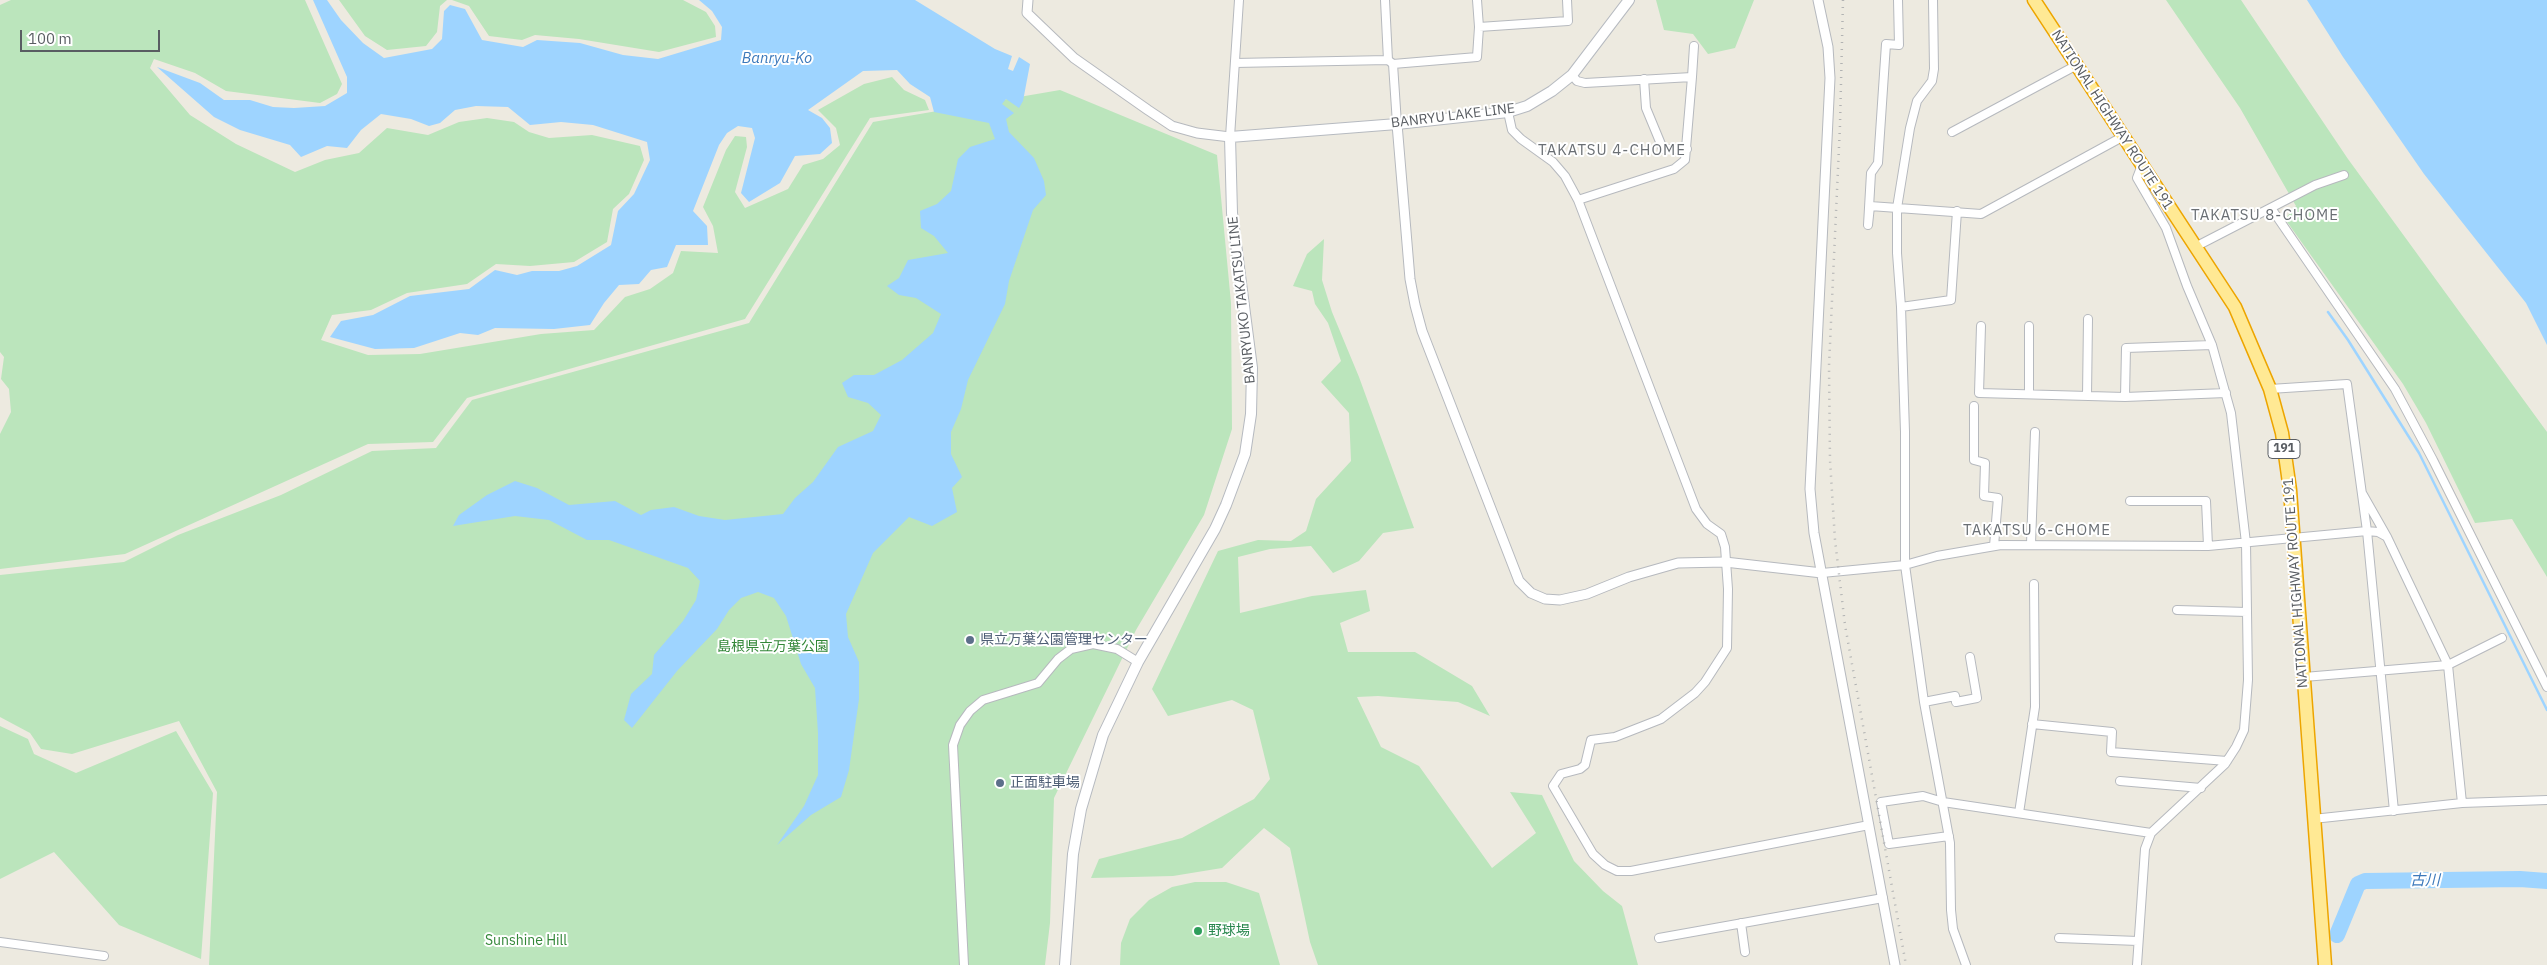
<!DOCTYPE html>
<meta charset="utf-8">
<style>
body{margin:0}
#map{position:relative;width:2547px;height:965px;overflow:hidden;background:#edeae0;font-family:"IBM Plex Sans",sans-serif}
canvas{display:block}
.scale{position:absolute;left:20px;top:30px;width:140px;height:22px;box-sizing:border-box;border:2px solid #595d62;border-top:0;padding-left:6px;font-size:15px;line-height:18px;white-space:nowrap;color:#595d62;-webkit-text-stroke:4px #fff;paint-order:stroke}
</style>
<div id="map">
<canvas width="2547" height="965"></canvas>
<div class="scale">100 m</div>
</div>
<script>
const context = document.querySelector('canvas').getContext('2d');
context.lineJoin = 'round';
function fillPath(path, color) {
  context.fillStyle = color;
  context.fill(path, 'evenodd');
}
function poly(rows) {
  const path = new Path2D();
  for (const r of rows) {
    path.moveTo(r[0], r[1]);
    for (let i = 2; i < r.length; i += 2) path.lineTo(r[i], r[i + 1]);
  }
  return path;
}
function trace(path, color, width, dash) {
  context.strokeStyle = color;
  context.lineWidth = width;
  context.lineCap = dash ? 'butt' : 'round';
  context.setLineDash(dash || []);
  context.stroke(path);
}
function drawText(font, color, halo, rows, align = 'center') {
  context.font = font + ' "IBM Plex Sans","Noto Sans JP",sans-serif';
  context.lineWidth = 4;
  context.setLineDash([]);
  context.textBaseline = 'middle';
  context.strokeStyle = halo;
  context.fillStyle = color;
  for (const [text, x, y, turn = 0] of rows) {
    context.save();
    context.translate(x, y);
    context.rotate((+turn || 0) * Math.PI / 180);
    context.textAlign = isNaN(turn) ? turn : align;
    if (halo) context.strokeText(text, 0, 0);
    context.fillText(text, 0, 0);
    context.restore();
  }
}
fillPath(poly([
 [11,0,305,0,342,84,337,94,320,103,226,91,195,73,154,59,150,68,190,115,236,144,295,172,325,160,359,153,387,128,428,135,459,122,487,118,514,122,529,132,549,138,592,135,640,146,644,160,629,194,613,209,607,242,574,262,530,266,496,264,467,284,407,293,371,310,332,315,321,340,368,355,420,354,541,334,594,330,625,297,650,289,673,273,681,251,718,253,713,226,703,207,726,150,735,136,746,137,747,147,735,192,745,208,788,189,803,165,823,159,840,145,836,128,818,110,864,84,892,77,904,90,925,100,929,110,870,118,745,319,467,398,433,442,368,444,125,554,0,569,0,434,11,412,9,389,1,379,4,357,0,352,0,5],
 [339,0,447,0,440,6,437,32,426,46,387,50,365,36],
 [452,0,683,0,706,12,715,26,716,37,659,52,579,39,535,35,522,40,489,36,469,6],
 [1656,0,1754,0,1735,48,1708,54,1693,34,1664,30],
 [2166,0,2241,0,2348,159,2547,432,2547,577,2512,519,2475,523,2426,423,2403,384,2285,219,2296,206,2240,108],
 [1060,90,1217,155,1231,303,1232,429,1204,515,1136,630,1054,798,1050,923,1045,965,209,965,217,792,179,721,72,754,41,749,30,733,0,717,0,575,124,562,178,535,281,495,372,451,436,448,472,400,749,323,873,122],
 [1324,239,1322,280,1332,312,1359,377,1414,528,1383,533,1359,561,1333,573,1311,546,1270,549,1238,557,1240,613,1312,596,1366,590,1370,611,1340,623,1348,652,1415,652,1472,686,1490,716,1458,702,1378,696,1357,697,1381,747,1419,766,1492,868,1536,833,1510,792,1542,795,1574,861,1603,891,1622,906,1638,965,1318,965,1310,942,1290,848,1264,828,1222,868,1173,876,1091,878,1099,859,1182,838,1254,799,1270,779,1253,710,1232,700,1168,716,1152,689,1218,551,1258,540,1291,541,1306,531,1316,499,1351,461,1349,413,1321,382,1341,361,1328,323,1315,304,1312,291,1293,286,1307,254],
 [0,726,28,739,34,754,76,773,176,731,213,793,201,959,119,925,54,852,0,879],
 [1195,882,1226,882,1259,893,1280,965,1120,965,1121,943,1130,919,1149,900,1172,887]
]), '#bbe5bc');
fillPath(poly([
 [313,0,327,0,341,20,363,43,384,58,432,49,442,39,444,11,450,5,465,9,482,40,523,47,537,40,580,43,623,55,658,59,721,40,722,27,712,11,699,0,915,0,995,49,1012,56,1008,69,1013,71,1019,57,1030,64,1023,101,1019,108,1006,99,1002,104,1014,113,1006,119,1009,132,1034,158,1044,181,1046,195,1033,210,1009,281,1005,304,968,380,961,409,951,432,951,454,962,477,952,488,957,512,932,526,909,517,873,553,846,614,848,637,859,662,859,699,849,770,841,797,811,815,777,845,804,806,818,775,818,733,815,688,801,664,786,616,774,598,758,592,741,598,729,610,717,629,677,671,632,728,624,720,631,694,652,674,654,655,683,621,696,600,700,581,688,568,609,540,587,540,549,520,515,516,453,526,459,515,487,495,515,481,537,488,569,505,615,501,641,515,651,510,674,507,699,516,725,520,783,514,795,498,813,482,838,447,873,431,881,415,868,403,848,397,842,383,854,375,874,375,902,360,933,333,941,314,916,298,899,295,887,286,899,278,908,260,948,253,934,236,921,228,920,211,937,204,951,191,958,159,970,147,995,139,989,123,934,112,930,97,910,84,897,70,863,71,808,110,822,118,830,128,832,143,820,154,795,156,780,183,749,202,741,193,755,138,752,128,738,126,727,133,719,145,693,211,707,226,708,245,676,245,667,267,651,270,639,284,619,285,604,303,590,325,554,329,495,328,478,335,460,333,414,348,375,349,330,337,341,321,373,315,410,296,469,289,495,270,517,275,532,271,559,271,577,266,611,245,618,211,634,194,650,160,647,142,593,125,561,122,530,125,508,107,476,106,455,110,440,123,429,126,411,119,381,114,361,130,347,148,327,146,301,157,290,145,240,130,214,117,157,67,200,83,224,100,250,100,273,107,294,108,325,106,347,93,347,77],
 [2307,0,2547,0,2547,345,2526,303,2424,174,2343,57]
]), '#9ed4ff');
trace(poly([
 [2328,312,2348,340,2419,453,2547,710]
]), '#9ed4ff', 2.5);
trace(poly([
 [2337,935,2358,884,2365,881,2520,879,2547,881]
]), '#9ed4ff', 16);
const minor = poly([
 [1385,0,1388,60],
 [1477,0,1479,27],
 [1898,0,1899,45,1886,44,1878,163,1871,173,1868,225,1870,206,1981,214,2124,136],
 [1933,0,1934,69,1932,81,1917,101,1910,128,1897,208,1897,253,1901,307,1905,432,1905,565,1924,702,1950,843,1951,910,1953,929,1966,965],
 [1235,63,1388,60,1393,64],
 [1572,75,1577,81,1585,83,1692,77,1694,46],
 [1644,79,1646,108,1663,149,1687,149],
 [1508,112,1512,130,1521,139,1553,162,1565,176,1578,200,1696,509,1707,524,1721,534,1725,547,1728,589,1727,648,1705,682,1695,693,1661,719,1615,737,1591,740,1585,765,1580,769,1561,774,1553,786,1593,854,1605,865,1617,871,1631,871,1869,825],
 [1397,124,1393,64,1477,57,1479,27,1568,21,1567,0],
 [1952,132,2077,65],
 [1230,137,1239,0],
 [1578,200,1674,169,1685,160,1692,77],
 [2271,208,2395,389,2433,460,2547,687],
 [2195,247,2315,185,2344,175],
 [1901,307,1951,300,1957,211],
 [1981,326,1979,393,2125,397,2226,393],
 [2029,326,2029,394],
 [2270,389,2347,384,2367,531,2394,811],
 [2087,396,2088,319],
 [2125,397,2126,348,2212,345],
 [1974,406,1974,460,1985,463,1984,496,1998,498,1994,546],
 [2362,493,2387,537,2448,665,2462,803],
 [2130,501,2206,501,2208,546],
 [2031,544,2035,432],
 [1822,573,1905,565,1937,556,2001,545,2208,546,2367,531,2378,532,2387,537],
 [2177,610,2247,612],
 [2304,677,2448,665,2502,638],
 [1924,702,1955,696,1956,702,1977,698,1970,657],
 [2032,724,2112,732,2111,752,2227,761],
 [2120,781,2201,788],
 [2019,813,2035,707,2034,584],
 [2313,819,2462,803,2547,800],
 [1949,836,1889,844,1881,802,1923,796,1943,802,2151,833],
 [1741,923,1745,952],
 [1659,938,1883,898],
 [2059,938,2138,941],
 [0,942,104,956],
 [964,965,953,745,960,725,970,711,983,700,1038,683,1058,659,1071,649,1093,644,1117,649,1138,662],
 [2137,965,2145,849,2151,833,2225,764,2236,747,2244,730,2248,680,2246,543,2231,413,2212,345,2187,286,2166,228,2137,178,2142,165]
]);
const tertiary = poly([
 [1028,0,1027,13,1074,58,1148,110,1172,126,1197,133,1230,137],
 [1818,0,1828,47,1830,78,1810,489,1814,533,1895,965],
 [1397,124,1410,279,1415,305,1422,331,1519,581,1531,593,1545,599,1560,600,1587,594,1629,577,1678,563,1725,562,1822,573]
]);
const secondary = poly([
 [1065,965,1073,854,1081,809,1103,735,1138,662,1215,529,1226,505,1245,454,1251,414,1252,368,1232,213,1230,137,1397,124,1508,112,1527,106,1552,91,1572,75,1629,0]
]);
const trunk = poly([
 [2034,0,2235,307,2270,389,2282,433,2290,490,2325,965]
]);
trace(minor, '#b6b9be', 10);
trace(tertiary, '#b6b9be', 11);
trace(secondary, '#b6bac0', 12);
trace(trunk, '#eda500', 15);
trace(minor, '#fff', 8);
trace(tertiary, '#fff', 9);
trace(secondary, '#fff', 10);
trace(trunk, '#ffe994', 12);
trace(poly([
 [1843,0,1840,125,1829,366,1830,460,1835,540,1845,625,1906,965]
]), '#b2b3b3', 2.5, [1, 6]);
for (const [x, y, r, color] of [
 [970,640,5,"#5c6f8a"],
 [1000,783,5,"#5c6f8a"],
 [1198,931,5,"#2e9e5b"]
]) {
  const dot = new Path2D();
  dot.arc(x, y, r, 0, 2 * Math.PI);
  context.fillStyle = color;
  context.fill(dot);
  trace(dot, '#fff', 2);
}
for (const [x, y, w] of [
 [2284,449,32]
]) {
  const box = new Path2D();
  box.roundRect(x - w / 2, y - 9.5, w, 19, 4);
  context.fillStyle = '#fff';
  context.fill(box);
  trace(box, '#595d62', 1);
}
drawText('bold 12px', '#595d62', null, [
 ["191",2284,449]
]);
drawText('14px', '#595d62', '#fff', [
 ["BANRYU LAKE LINE",1453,116,-7],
 ["NATIONAL HIGHWAY ROUTE 191",2112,120,57],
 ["BANRYUKO TAKATSU LINE",1242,300,-96],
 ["NATIONAL HIGHWAY ROUTE 191",2296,583,-94]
]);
drawText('14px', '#4e5e75', '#fff', [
 ["県立万葉公園管理センター",980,640],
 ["正面駐車場",1010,783]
], 'left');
drawText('14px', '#338738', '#fff', [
 ["島根県立万葉公園",773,647],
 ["Sunshine Hill",526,941]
]);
drawText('14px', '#27864d', '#fff', [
 ["野球場",1208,931]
], 'left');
drawText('italic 15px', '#3c79bb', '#fff', [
 ["Banryu-Ko",777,59],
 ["古川",2425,881]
]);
context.letterSpacing = '1px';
drawText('15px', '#6a6f74', '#fff', [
 ["TAKATSU 4-CHOME",1612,151],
 ["TAKATSU 8-CHOME",2265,216],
 ["TAKATSU 6-CHOME",2037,531]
]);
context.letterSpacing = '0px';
</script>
